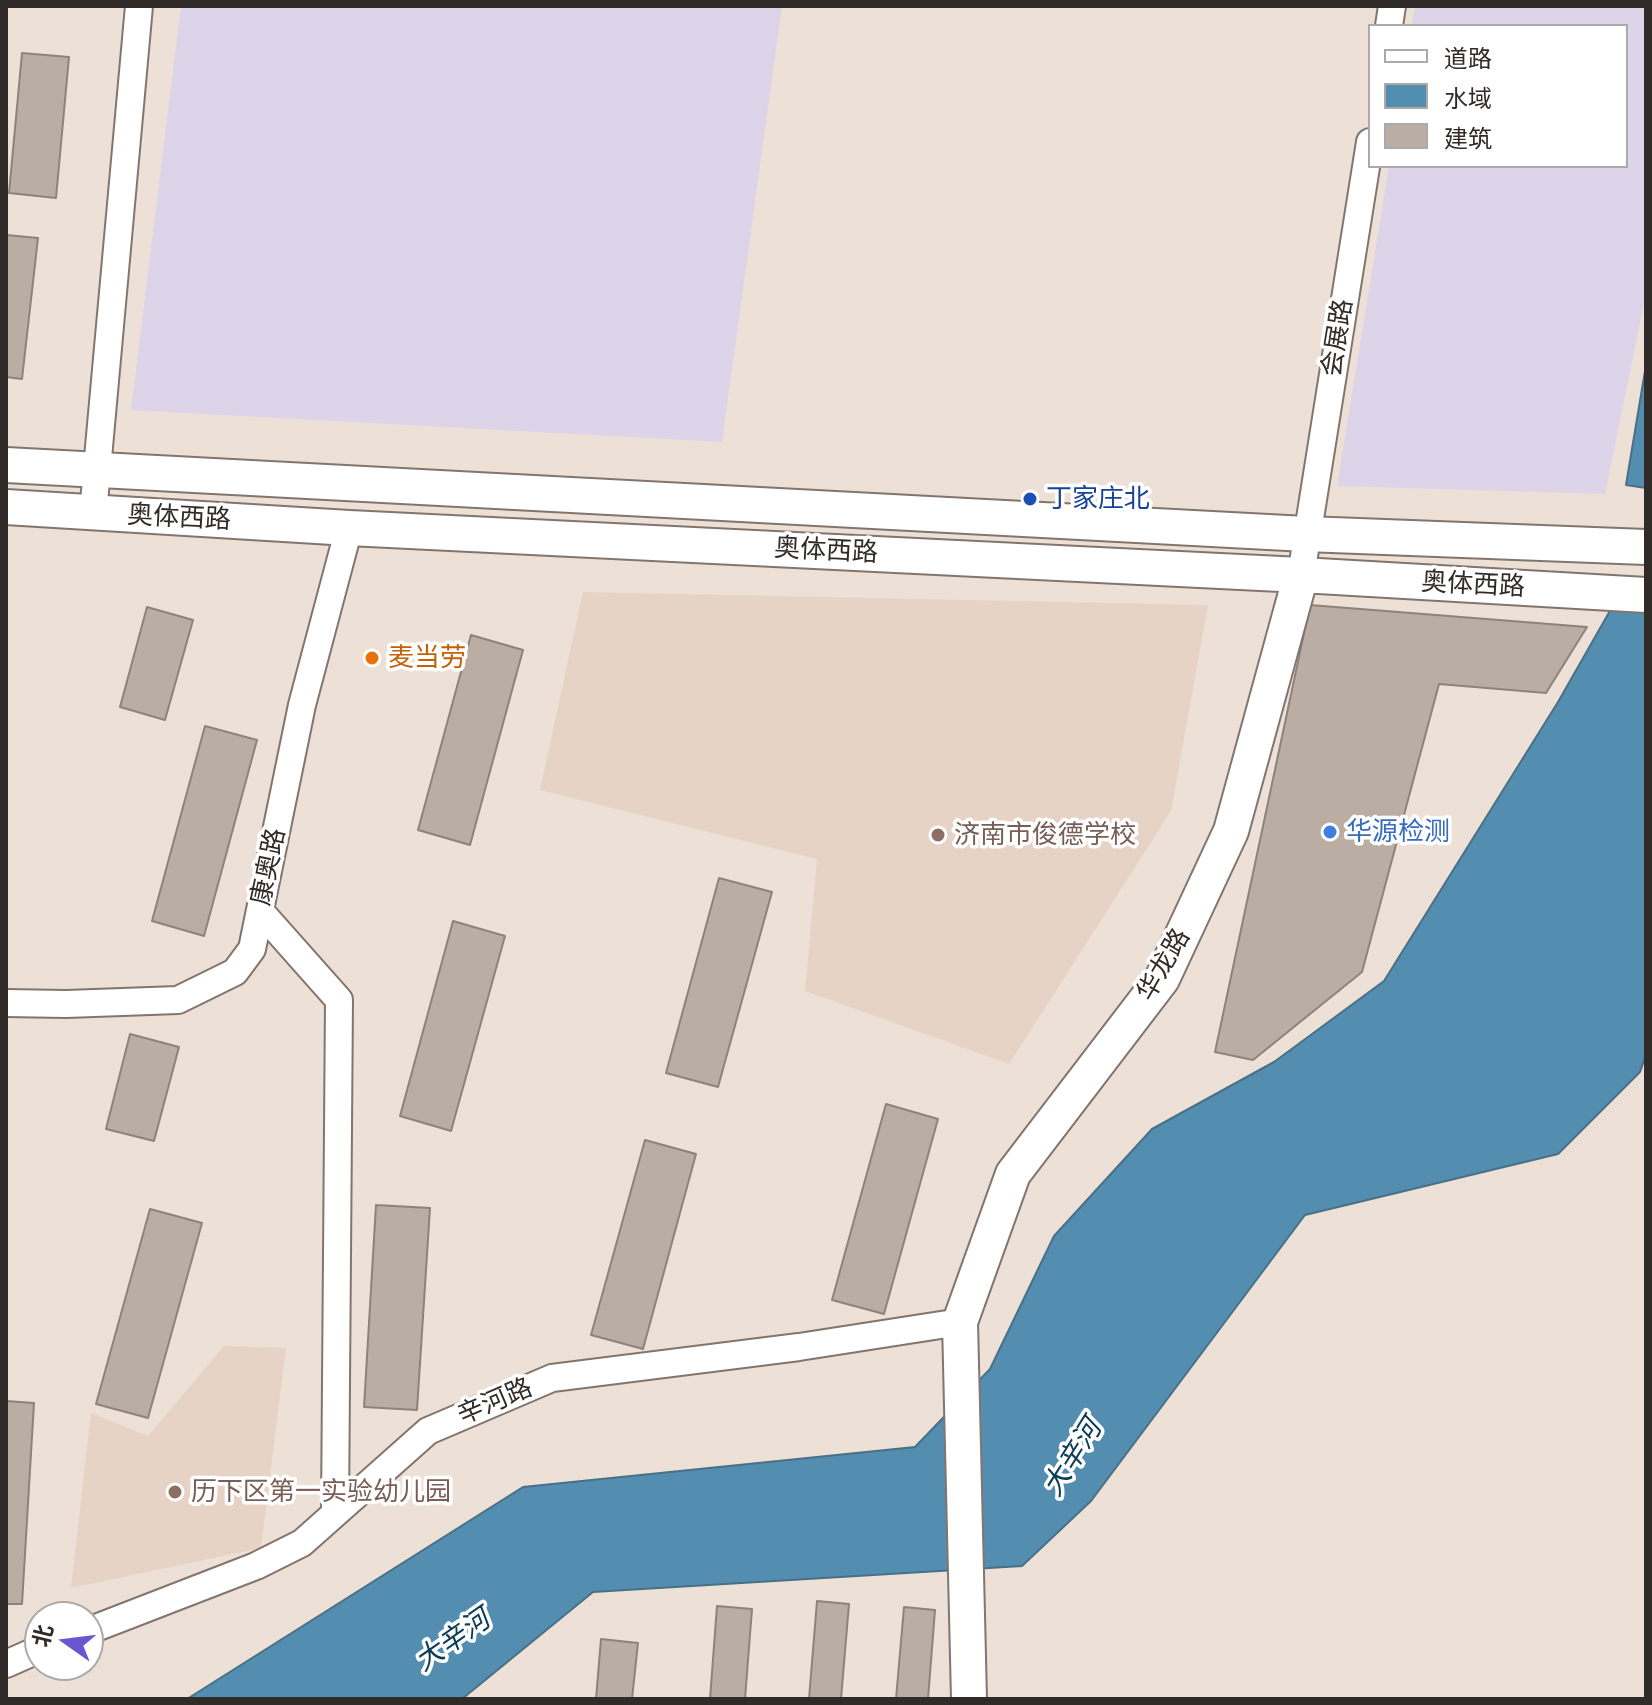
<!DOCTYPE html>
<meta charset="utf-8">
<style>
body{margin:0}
#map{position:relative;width:1652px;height:1705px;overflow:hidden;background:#ede0d7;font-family:"IBM Plex Sans","Noto Sans SC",sans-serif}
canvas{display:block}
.frame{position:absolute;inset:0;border:8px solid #302b28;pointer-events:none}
.legend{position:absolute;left:1368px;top:24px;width:260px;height:144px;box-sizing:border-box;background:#fff;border:2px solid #acaaa9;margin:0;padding:10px 14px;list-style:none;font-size:24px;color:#302b28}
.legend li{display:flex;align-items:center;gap:16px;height:40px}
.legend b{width:40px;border:2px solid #acaaa9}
.north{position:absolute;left:24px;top:1601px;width:80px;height:80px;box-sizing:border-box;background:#fff;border:2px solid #acaaa9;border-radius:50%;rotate:284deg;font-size:22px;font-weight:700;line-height:32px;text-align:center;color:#302b28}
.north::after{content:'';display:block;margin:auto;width:28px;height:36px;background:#6758d2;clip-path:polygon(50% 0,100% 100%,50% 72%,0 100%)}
</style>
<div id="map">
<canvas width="1652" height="1705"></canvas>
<div class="frame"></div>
<ul class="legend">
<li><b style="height:10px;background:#fff"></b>道路</li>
<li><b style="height:22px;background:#538eb0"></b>水域</li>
<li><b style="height:22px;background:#b9ada4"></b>建筑</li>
</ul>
<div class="north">北</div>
</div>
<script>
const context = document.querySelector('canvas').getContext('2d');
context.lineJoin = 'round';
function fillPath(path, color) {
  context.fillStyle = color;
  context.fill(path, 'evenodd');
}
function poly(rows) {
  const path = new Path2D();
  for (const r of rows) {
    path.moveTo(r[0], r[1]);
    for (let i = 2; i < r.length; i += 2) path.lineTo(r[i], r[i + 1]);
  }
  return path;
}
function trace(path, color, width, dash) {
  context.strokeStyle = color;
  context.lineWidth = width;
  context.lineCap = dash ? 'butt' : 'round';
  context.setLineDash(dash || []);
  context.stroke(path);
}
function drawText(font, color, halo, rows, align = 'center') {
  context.font = font + ' "IBM Plex Sans","Noto Sans SC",sans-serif';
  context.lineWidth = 7;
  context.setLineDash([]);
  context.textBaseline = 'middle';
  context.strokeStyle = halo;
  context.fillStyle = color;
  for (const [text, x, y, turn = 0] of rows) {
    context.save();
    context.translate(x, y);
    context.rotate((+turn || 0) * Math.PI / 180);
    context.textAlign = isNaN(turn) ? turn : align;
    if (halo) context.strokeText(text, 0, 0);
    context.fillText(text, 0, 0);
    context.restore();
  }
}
fillPath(poly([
 [583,592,1208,605,1171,811,1009,1064,805,991,817,859,540,790],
 [224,1346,286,1348,261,1548,71,1588,91,1413,148,1436]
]), '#e6d3c5');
fillPath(poly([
 [181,6,782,6,722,442,131,410],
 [1415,6,1646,6,1646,293,1605,494,1337,486,1389,166,1626,166,1626,26,1412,26]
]), '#ded4e9');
const water = poly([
 [1646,365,1646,488,1626,485,1646,365],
 [1611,609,1646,611,1646,1055,1640,1072,1558,1154,1305,1215,1091,1501,1022,1566,593,1592,462,1699,187,1699,523,1487,915,1447,990,1369,1054,1236,1152,1129,1274,1062,1384,981,1558,702,1611,609]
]);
fillPath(water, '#538eb0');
trace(water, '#487087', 2);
const building = poly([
 [22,53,69,57,56,198,9,193,22,53],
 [6,235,38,238,22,379,6,377,6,235],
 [1310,605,1587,627,1546,693,1439,684,1362,972,1253,1060,1215,1052,1310,605],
 [147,607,193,620,165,720,120,707,147,607],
 [471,635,523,650,470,845,418,830,471,635],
 [205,726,257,740,204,936,152,921,205,726],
 [719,878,772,892,718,1087,666,1073,719,878],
 [453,921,505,936,451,1131,400,1116,453,921],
 [130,1034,179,1047,154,1141,106,1129,130,1034],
 [886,1104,938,1119,884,1314,832,1300,886,1104],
 [645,1140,696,1154,643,1349,591,1335,645,1140],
 [376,1205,430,1208,417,1410,364,1407,376,1205],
 [150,1209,202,1223,148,1418,96,1404,150,1209],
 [6,1401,34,1403,22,1604,6,1604,6,1401],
 [817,1601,849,1604,841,1699,809,1699,817,1601],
 [717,1606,752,1609,745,1699,710,1699,717,1606],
 [904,1607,935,1610,928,1699,896,1699,904,1607],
 [601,1639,638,1643,632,1699,596,1699,601,1639]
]);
fillPath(building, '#b9ada4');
trace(building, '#8e827a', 2);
const minor = poly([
 [1389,26,1392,6],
 [93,513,139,6],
 [1301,575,1370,142],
 [260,911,339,1000,335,1511],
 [6,1003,66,1004,178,1000,235,972,252,949,302,705,349,528],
 [88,1631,256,1566,302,1543,428,1431,552,1378,799,1347,960,1322],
 [6,1664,40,1649]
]);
const major = poly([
 [6,465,1306,534,1646,547],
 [6,507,349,528,1301,575,1646,595],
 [969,1699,960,1322,1013,1174,1162,979,1231,831,1301,575]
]);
trace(minor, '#81756d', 30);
trace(major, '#81756d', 38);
trace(minor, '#fff', 26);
trace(major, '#fff', 34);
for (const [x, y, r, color] of [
 [1030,499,8,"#1a4fb4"],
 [372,658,8,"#e8710a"],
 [1330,832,8,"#3f7fe0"],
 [938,835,8,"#8d6e63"],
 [175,1492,8,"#8d6e63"]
]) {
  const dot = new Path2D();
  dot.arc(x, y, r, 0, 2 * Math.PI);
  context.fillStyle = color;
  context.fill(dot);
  trace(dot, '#fff', 3);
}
drawText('26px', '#302b28', '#fff', [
 ["会展路",1338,338,-81],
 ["奥体西路",179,518,3],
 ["奥体西路",826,551,3],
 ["奥体西路",1473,585,3],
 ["康奥路",269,867,-78],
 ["华龙路",1164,965,-60],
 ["辛河路",495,1402,-23]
]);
drawText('26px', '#164399', '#fff', [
 ["丁家庄北",1046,499]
], 'left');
drawText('26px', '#c56008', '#fff', [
 ["麦当劳",388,658]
], 'left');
drawText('26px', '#366cbe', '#fff', [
 ["华源检测",1346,832]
], 'left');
drawText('26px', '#785e54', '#fff', [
 ["济南市俊德学校",954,835],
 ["历下区第一实验幼儿园",191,1492]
], 'left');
drawText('italic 28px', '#0a3c55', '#fff', [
 ["大辛河",1073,1458,-58],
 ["大辛河",453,1641,-35]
]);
</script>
